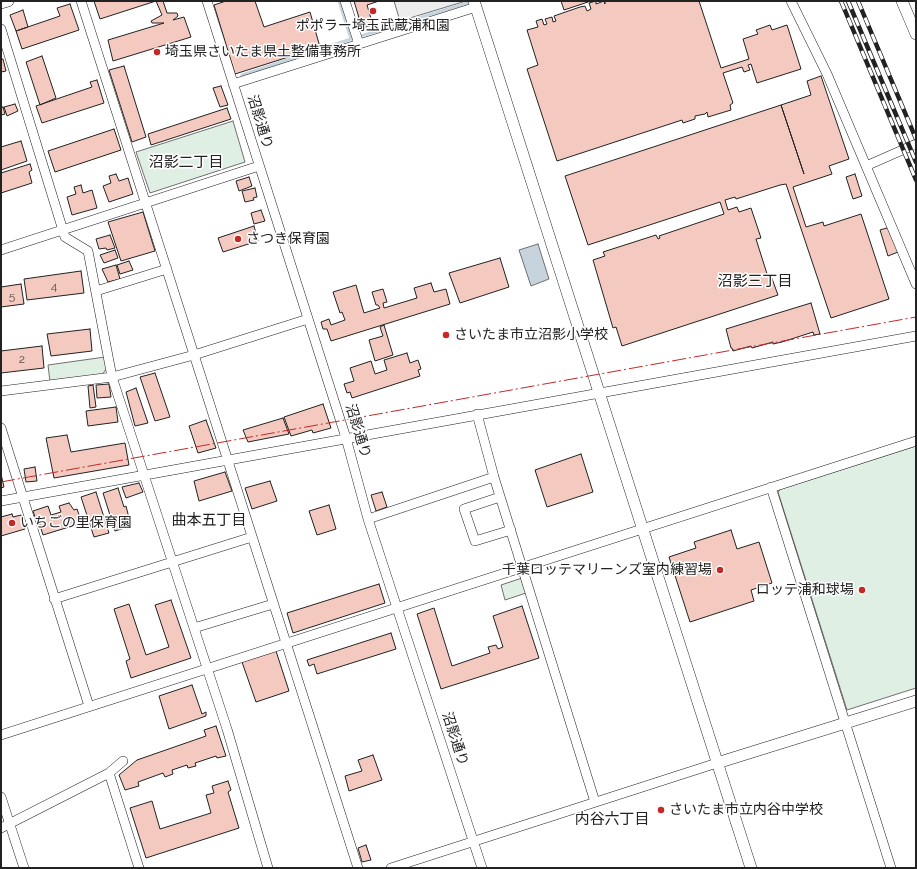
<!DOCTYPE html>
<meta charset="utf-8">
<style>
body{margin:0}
#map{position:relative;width:917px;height:869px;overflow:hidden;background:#fff;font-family:Raleway,sans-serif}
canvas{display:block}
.frame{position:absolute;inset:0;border:2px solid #222;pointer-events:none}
</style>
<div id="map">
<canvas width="917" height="869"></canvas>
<div class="frame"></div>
</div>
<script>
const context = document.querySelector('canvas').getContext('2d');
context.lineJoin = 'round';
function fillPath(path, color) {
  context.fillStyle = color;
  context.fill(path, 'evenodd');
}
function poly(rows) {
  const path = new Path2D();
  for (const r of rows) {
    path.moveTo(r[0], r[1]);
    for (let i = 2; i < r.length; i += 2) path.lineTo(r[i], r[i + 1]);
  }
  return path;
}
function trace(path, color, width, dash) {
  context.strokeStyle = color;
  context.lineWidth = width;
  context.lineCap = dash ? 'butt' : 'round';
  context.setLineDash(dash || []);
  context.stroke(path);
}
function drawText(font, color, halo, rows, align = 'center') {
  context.font = font + ' Raleway,"Noto Sans JP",sans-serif';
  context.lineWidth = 3;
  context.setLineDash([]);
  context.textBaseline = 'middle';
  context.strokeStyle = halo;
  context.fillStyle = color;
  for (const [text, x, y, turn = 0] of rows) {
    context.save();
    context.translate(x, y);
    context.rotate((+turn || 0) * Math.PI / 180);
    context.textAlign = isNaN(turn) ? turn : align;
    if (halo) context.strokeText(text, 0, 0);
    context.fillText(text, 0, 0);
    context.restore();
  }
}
const green = poly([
 [233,121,245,162,150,193,136,152,233,121],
 [105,357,107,368,101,376,50,382,48,365,105,357],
 [916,446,916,688,847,710,778,492,781,489,916,446],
 [522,578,526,593,505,600,501,585,522,578]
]);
fillPath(green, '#e0efe3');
trace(green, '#6f6f6f', 1);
const parking = poly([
 [394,1,466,1,400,21,394,1]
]);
fillPath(parking, '#ededed');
trace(parking, '#6f6f6f', 1);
const water = poly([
 [538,244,549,279,531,286,519,250,538,244]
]);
fillPath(water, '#c7d3dd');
trace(water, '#6f6f6f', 1);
trace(poly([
 [361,36,467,3],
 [242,75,351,39,339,1]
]), '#c7d3dd', 3);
const building = poly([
 [94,1,156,1,100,19,94,1],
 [156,1,163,1,167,13,177,13,178,16,173,20,184,17,191,37,113,61,108,40,164,23,152,23,151,21,162,15,156,1],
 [226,1,255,1,264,27,310,12,320,47,235,74,214,5,226,1],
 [354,1,379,1,367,5,373,25,362,28,354,1],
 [561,1,591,1,564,10,561,1],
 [596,1,596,4,604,1,605,4,605,1,699,1,721,68,749,59,743,39,758,34,756,30,770,25,772,30,787,25,801,69,757,83,751,64,748,65,750,70,744,72,742,67,723,73,733,103,730,105,731,110,708,117,707,112,705,114,695,116,695,119,683,123,682,120,557,161,527,69,538,65,527,30,538,27,536,21,542,19,544,25,547,24,545,19,552,17,553,22,556,21,554,16,580,7,585,6,587,11,591,9,589,3,596,1],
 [70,4,79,30,22,49,16,31,60,16,57,8,70,4],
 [23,10,28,27,16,31,10,15,23,10],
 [42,56,56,98,40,105,26,62,42,56],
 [1,59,3,59,6,71,1,72,1,59],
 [124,66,146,137,132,142,109,70,124,66],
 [821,76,849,159,829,166,832,174,793,187,806,227,823,222,824,226,861,214,889,299,831,318,786,184,780,185,736,199,735,197,725,200,728,210,737,207,739,212,751,208,761,238,756,239,768,277,771,276,778,295,622,346,616,327,613,328,593,260,605,256,603,252,656,235,658,239,660,238,659,236,724,214,720,202,588,245,565,176,781,105,804,174,781,105,811,95,807,81,821,76],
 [97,80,104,103,42,123,36,106,92,87,90,82,97,80],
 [221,86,228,105,220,107,213,88,221,86],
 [15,104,18,111,7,116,4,107,15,104],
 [3,107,5,114,1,115,1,108,3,107],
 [227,108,231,119,151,145,148,134,227,108],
 [114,129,121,150,55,172,48,151,114,129],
 [21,141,27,161,1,170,1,147,21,141],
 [30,164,32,170,29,172,32,183,1,193,1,173,30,164],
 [116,174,119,181,128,178,133,194,109,202,103,186,111,183,109,176,116,174],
 [855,174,862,196,853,199,846,177,855,174],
 [249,177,252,186,239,191,236,181,249,177],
 [81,185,83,193,92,190,97,208,72,215,67,197,76,194,74,187,81,185],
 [255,188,257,197,253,198,254,200,245,202,242,191,255,188],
 [261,210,265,221,254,224,251,213,261,210],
 [143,212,155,251,121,261,108,222,143,212],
 [254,226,258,241,223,252,218,238,254,226],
 [890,227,898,252,888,256,880,230,890,227],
 [110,235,115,248,107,250,106,248,99,249,96,239,110,235],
 [115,250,118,258,104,263,100,255,115,250],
 [500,258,509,287,460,303,449,273,500,258],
 [129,261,133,270,120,274,117,265,129,261],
 [116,265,120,279,108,282,102,269,116,265],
 [81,271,84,293,27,300,24,279,81,271],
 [431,283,434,292,446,289,450,304,331,341,327,329,323,329,321,322,329,319,331,325,345,320,342,312,340,313,333,292,356,285,364,313,380,308,378,305,376,305,372,292,383,289,387,302,383,303,384,308,417,298,414,288,431,283],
 [21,284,24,304,1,307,1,287,21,284],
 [811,303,820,334,814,335,813,332,782,342,773,344,773,342,752,348,751,346,733,351,732,348,731,348,726,329,811,303],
 [384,325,393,355,375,361,369,340,383,336,380,327,384,325],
 [90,329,92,351,51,356,47,334,90,329],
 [42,346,44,368,1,373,1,351,42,346],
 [407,353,410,363,418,360,421,369,418,370,420,376,352,398,350,392,347,393,344,384,354,381,350,368,371,361,375,374,387,370,384,360,407,353],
 [155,373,170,417,155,421,140,377,155,373],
 [109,384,111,397,97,398,96,385,109,384],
 [93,385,96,407,90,408,88,386,93,385],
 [136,388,148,423,135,426,126,392,136,388],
 [323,404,331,428,313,433,312,430,291,436,284,417,323,404],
 [116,407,118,422,88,426,86,411,116,407],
 [283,418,289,434,248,442,243,430,283,418],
 [206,420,216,448,198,453,189,426,206,420],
 [67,435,71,452,125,443,129,465,54,478,46,438,67,435],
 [581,454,593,492,547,507,535,470,581,454],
 [35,467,37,481,26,482,24,469,35,467],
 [225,472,232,491,199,501,194,481,225,472],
 [1,474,4,487,1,488,1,474],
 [270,481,277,501,252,509,245,488,270,481],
 [139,483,143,492,126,498,122,487,139,483],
 [118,488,124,507,126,506,131,526,115,531,103,493,118,488],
 [96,492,109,533,94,537,81,497,96,492],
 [382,492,387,507,376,511,371,495,382,492],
 [69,503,74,510,77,509,82,523,43,535,39,522,42,521,41,518,36,520,33,511,48,506,51,515,61,512,59,506,69,503],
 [329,505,336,529,317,535,309,511,329,505],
 [12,514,13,517,21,515,25,529,1,536,1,517,12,514],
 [731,530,737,549,759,542,772,583,751,590,754,601,690,622,669,557,696,548,694,542,731,530],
 [379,584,385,603,293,633,287,613,379,584],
 [171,600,191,658,131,678,126,661,130,659,114,609,129,604,146,655,169,647,155,605,171,600],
 [522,606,539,658,441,689,417,614,434,608,452,666,490,653,488,647,496,645,498,649,503,647,493,616,522,606],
 [391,633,396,649,317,674,314,664,309,666,307,660,391,633],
 [276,651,289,691,256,702,242,662,276,651],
 [192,685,202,714,206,712,206,716,169,729,159,696,192,685],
 [216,726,226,756,217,758,216,756,195,763,196,766,188,768,187,765,172,770,173,774,165,777,163,773,138,782,139,786,125,790,119,775,137,760,206,736,204,730,216,726],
 [373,755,382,780,349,791,345,776,362,771,358,760,373,755],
 [228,781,231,790,228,792,239,828,146,858,130,808,152,801,160,829,211,813,206,795,214,793,212,786,228,781],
 [366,845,371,860,362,862,358,848,366,845]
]);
fillPath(building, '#f3c9c0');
trace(building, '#222', 1);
const minor = poly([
 [81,1,358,868],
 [207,1,346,438,368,519,482,868],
 [345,1,359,44],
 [791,1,827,74,916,284],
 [1,29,65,237,88,251,112,377,227,729,268,868],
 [233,84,476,7],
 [866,166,916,144],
 [1,250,259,166],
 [96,291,167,269],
 [1,391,112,377,194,355,308,319],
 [477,414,494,477,595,802],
 [1,428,89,706],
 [771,487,891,868],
 [500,497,464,509,475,541,511,530],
 [1,501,916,336],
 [368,519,494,477],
 [54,599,252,537],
 [194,628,273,604],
 [1,735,916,441],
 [109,773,139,868],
 [1,797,24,868],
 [1,828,109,773,123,761],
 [391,868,717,763]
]);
const tertiary = poly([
 [474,1,751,868],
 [902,1,916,34],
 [1,3,8,1],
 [717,763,916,701]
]);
trace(minor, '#222', 10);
trace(tertiary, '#222', 12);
trace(minor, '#fff', 9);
trace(tertiary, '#fff', 11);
const rail = poly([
 [841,1,916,180],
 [848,1,916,162],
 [858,1,916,139]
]);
trace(rail, '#222', 4.5);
trace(rail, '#fff', 3, [9]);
trace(poly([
 [1,482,916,317]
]), '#c62828', 1, [14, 3, 2, 3]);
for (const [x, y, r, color] of [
 [373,11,4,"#c62828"],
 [157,52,4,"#c62828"],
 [238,239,4,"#c62828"],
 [446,335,4,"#c62828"],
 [12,523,4,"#c62828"],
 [720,570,4,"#c62828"],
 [862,590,4,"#c62828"],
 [661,810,4,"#c62828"]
]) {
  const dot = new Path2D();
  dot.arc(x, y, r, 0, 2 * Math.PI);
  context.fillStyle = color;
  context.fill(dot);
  trace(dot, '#fff', 1.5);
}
drawText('12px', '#564c4a', null, [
 ["4",54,286],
 ["5",12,296],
 ["2",22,359]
]);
drawText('14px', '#222', '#fff', [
 ["ポポラー埼玉武蔵浦和園",373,26,"center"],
 ["埼玉県さいたま県土整備事務所",165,52],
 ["さつき保育園",246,239],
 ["さいたま市立沼影小学校",454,335],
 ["いちごの里保育園",20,523],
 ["千葉ロッテマリーンズ室内練習場",712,570,"right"],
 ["ロッテ浦和球場",854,590,"right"],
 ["さいたま市立内谷中学校",669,810]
], 'left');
drawText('14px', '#222', '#fff', [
 ["沼影通り",260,122,73],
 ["沼影通り",358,431,73],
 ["沼影通り",455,739,72]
]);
drawText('15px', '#222', '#fff', [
 ["沼影二丁目",186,162],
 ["沼影三丁目",755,281],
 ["曲本五丁目",209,520],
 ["内谷六丁目",612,819]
]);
</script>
